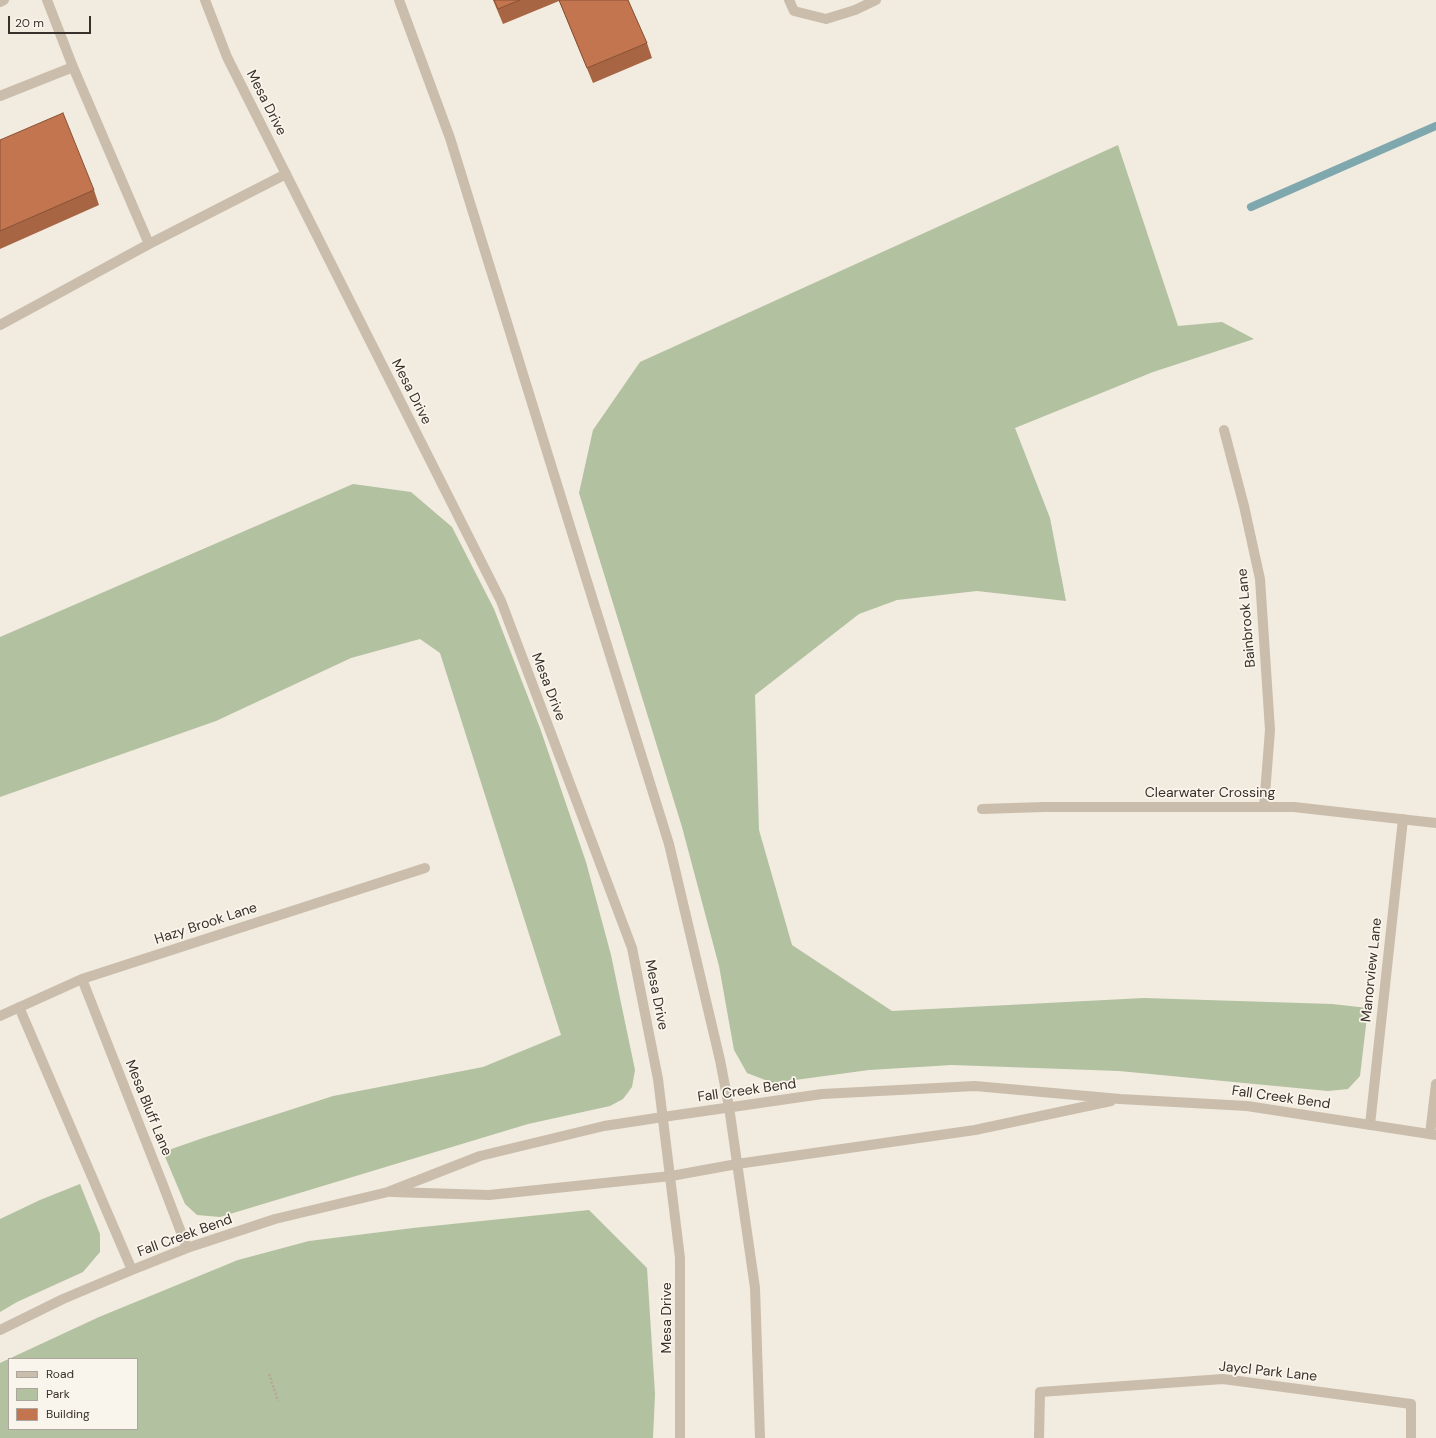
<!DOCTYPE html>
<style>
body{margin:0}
#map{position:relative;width:1436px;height:1438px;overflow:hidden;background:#f2ebdf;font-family:"DM Sans",sans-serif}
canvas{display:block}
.legend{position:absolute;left:8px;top:1358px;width:130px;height:72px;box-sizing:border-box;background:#faf5ec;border:1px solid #aca69e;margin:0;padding:5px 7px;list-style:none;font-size:12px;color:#38302a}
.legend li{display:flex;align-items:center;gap:8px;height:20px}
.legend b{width:20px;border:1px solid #aca69e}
.scale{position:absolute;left:8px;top:16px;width:83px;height:18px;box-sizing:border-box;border:2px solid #38302a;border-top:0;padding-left:5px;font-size:12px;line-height:14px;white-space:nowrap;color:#38302a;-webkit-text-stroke:3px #faf5ec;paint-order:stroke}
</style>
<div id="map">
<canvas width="1436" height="1438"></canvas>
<ul class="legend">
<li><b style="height:5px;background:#cabdab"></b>Road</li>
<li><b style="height:11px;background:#b2c19f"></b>Park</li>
<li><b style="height:11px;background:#c2754e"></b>Building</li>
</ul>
<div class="scale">20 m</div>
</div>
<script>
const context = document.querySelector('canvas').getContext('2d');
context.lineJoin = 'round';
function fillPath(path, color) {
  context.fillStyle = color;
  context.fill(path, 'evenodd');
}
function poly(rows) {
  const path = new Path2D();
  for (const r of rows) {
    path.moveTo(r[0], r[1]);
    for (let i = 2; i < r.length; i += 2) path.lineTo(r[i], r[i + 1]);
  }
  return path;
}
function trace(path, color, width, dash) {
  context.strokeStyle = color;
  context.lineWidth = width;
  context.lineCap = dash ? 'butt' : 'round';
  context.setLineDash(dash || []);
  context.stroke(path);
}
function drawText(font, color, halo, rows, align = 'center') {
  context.font = font + ' "DM Sans",sans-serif';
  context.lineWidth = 3.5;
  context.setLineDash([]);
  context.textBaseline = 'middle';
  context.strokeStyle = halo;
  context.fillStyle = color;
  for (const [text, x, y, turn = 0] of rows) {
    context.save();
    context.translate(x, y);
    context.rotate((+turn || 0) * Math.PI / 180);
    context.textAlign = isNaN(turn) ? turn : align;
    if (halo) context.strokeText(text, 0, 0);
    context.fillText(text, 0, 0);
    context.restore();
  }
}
fillPath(poly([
 [1118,145,1178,326,1222,322,1254,339,1153,372,1015,428,1050,518,1066,601,977,591,897,600,859,614,755,695,759,830,792,945,892,1011,1144,998,1332,1004,1368,1008,1360,1076,1348,1089,1328,1091,1119,1071,952,1065,869,1070,773,1083,747,1073,734,1050,719,966,682,827,579,493,593,430,640,362],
 [353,484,411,492,452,527,494,609,540,728,586,862,611,955,635,1070,632,1087,623,1099,610,1106,528,1124,220,1217,197,1215,185,1204,163,1152,203,1138,333,1096,483,1067,561,1035,440,653,420,639,351,658,216,721,0,797,0,637],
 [80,1184,100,1234,100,1252,83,1272,17,1302,0,1312,0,1219,40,1200],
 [589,1210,647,1268,655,1394,653,1438,0,1438,0,1363,99,1317,238,1260,309,1241,413,1228],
 [9,1359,137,1359,137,1429,9,1429]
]), '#b2c19f');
trace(poly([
 [1251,207,1436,126]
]), '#7fa8ae', 8);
trace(poly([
 [269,1374,278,1401]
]), '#b6a796', 2.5, [2, 2]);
trace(poly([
 [47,0,73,67,149,244],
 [789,0,794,11,826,19,855,10,876,0],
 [0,2,4,0],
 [0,96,73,67],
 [0,325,149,244,286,174]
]), '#cabdab', 10);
trace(poly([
 [1224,430,1244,506,1260,579,1270,730,1264,807],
 [982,809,1044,807,1294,807,1436,823],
 [82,979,163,1185,187,1248],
 [19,1007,132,1270],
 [0,1016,82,979,425,868],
 [1370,1125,1403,819],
 [1430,1134,1436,1084],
 [392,1192,489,1195,671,1176],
 [0,1330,63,1299,132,1270,187,1248,275,1219,388,1192,480,1156,604,1126,663,1117],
 [1039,1438,1040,1392,1223,1379,1411,1404,1411,1438]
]), '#cabdab', 10);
trace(poly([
 [205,0,227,57,501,601,632,948,658,1079,680,1258,680,1438],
 [399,0,450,138,586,578,669,844,720,1060,729,1107,755,1288,760,1438],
 [663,1117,822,1094,975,1086,1120,1099,1247,1106,1436,1135],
 [671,1176,737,1164,975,1130,1111,1101]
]), '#cabdab', 10);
fillPath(poly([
 [493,0,628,0,647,43,652,58,593,83,559,1,503,24],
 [0,140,94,190,99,205,0,249]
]), '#a76543');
const building = poly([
 [494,0,520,0,498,9,494,0],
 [559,0,628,0,647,43,587,68,559,0],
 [63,113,94,190,0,231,0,140,63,113]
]);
fillPath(building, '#c2754e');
trace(building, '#885237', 1);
drawText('14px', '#38302a', '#faf5ec', [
 ["Mesa Drive",266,103,63],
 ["Mesa Drive",411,392,63],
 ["Bainbrook Lane",1247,618,-95],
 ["Mesa Drive",548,687,69],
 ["Clearwater Crossing",1210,793],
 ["Hazy Brook Lane",206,924,-18],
 ["Manorview Lane",1372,970,-84],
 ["Mesa Drive",656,995,79],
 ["Fall Creek Bend",747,1091,-8],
 ["Fall Creek Bend",1281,1098,8],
 ["Mesa Bluff Lane",148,1108,68],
 ["Fall Creek Bend",185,1236,-20],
 ["Mesa Drive",667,1318,-90],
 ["Jaycl Park Lane",1268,1372,6]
]);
</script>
